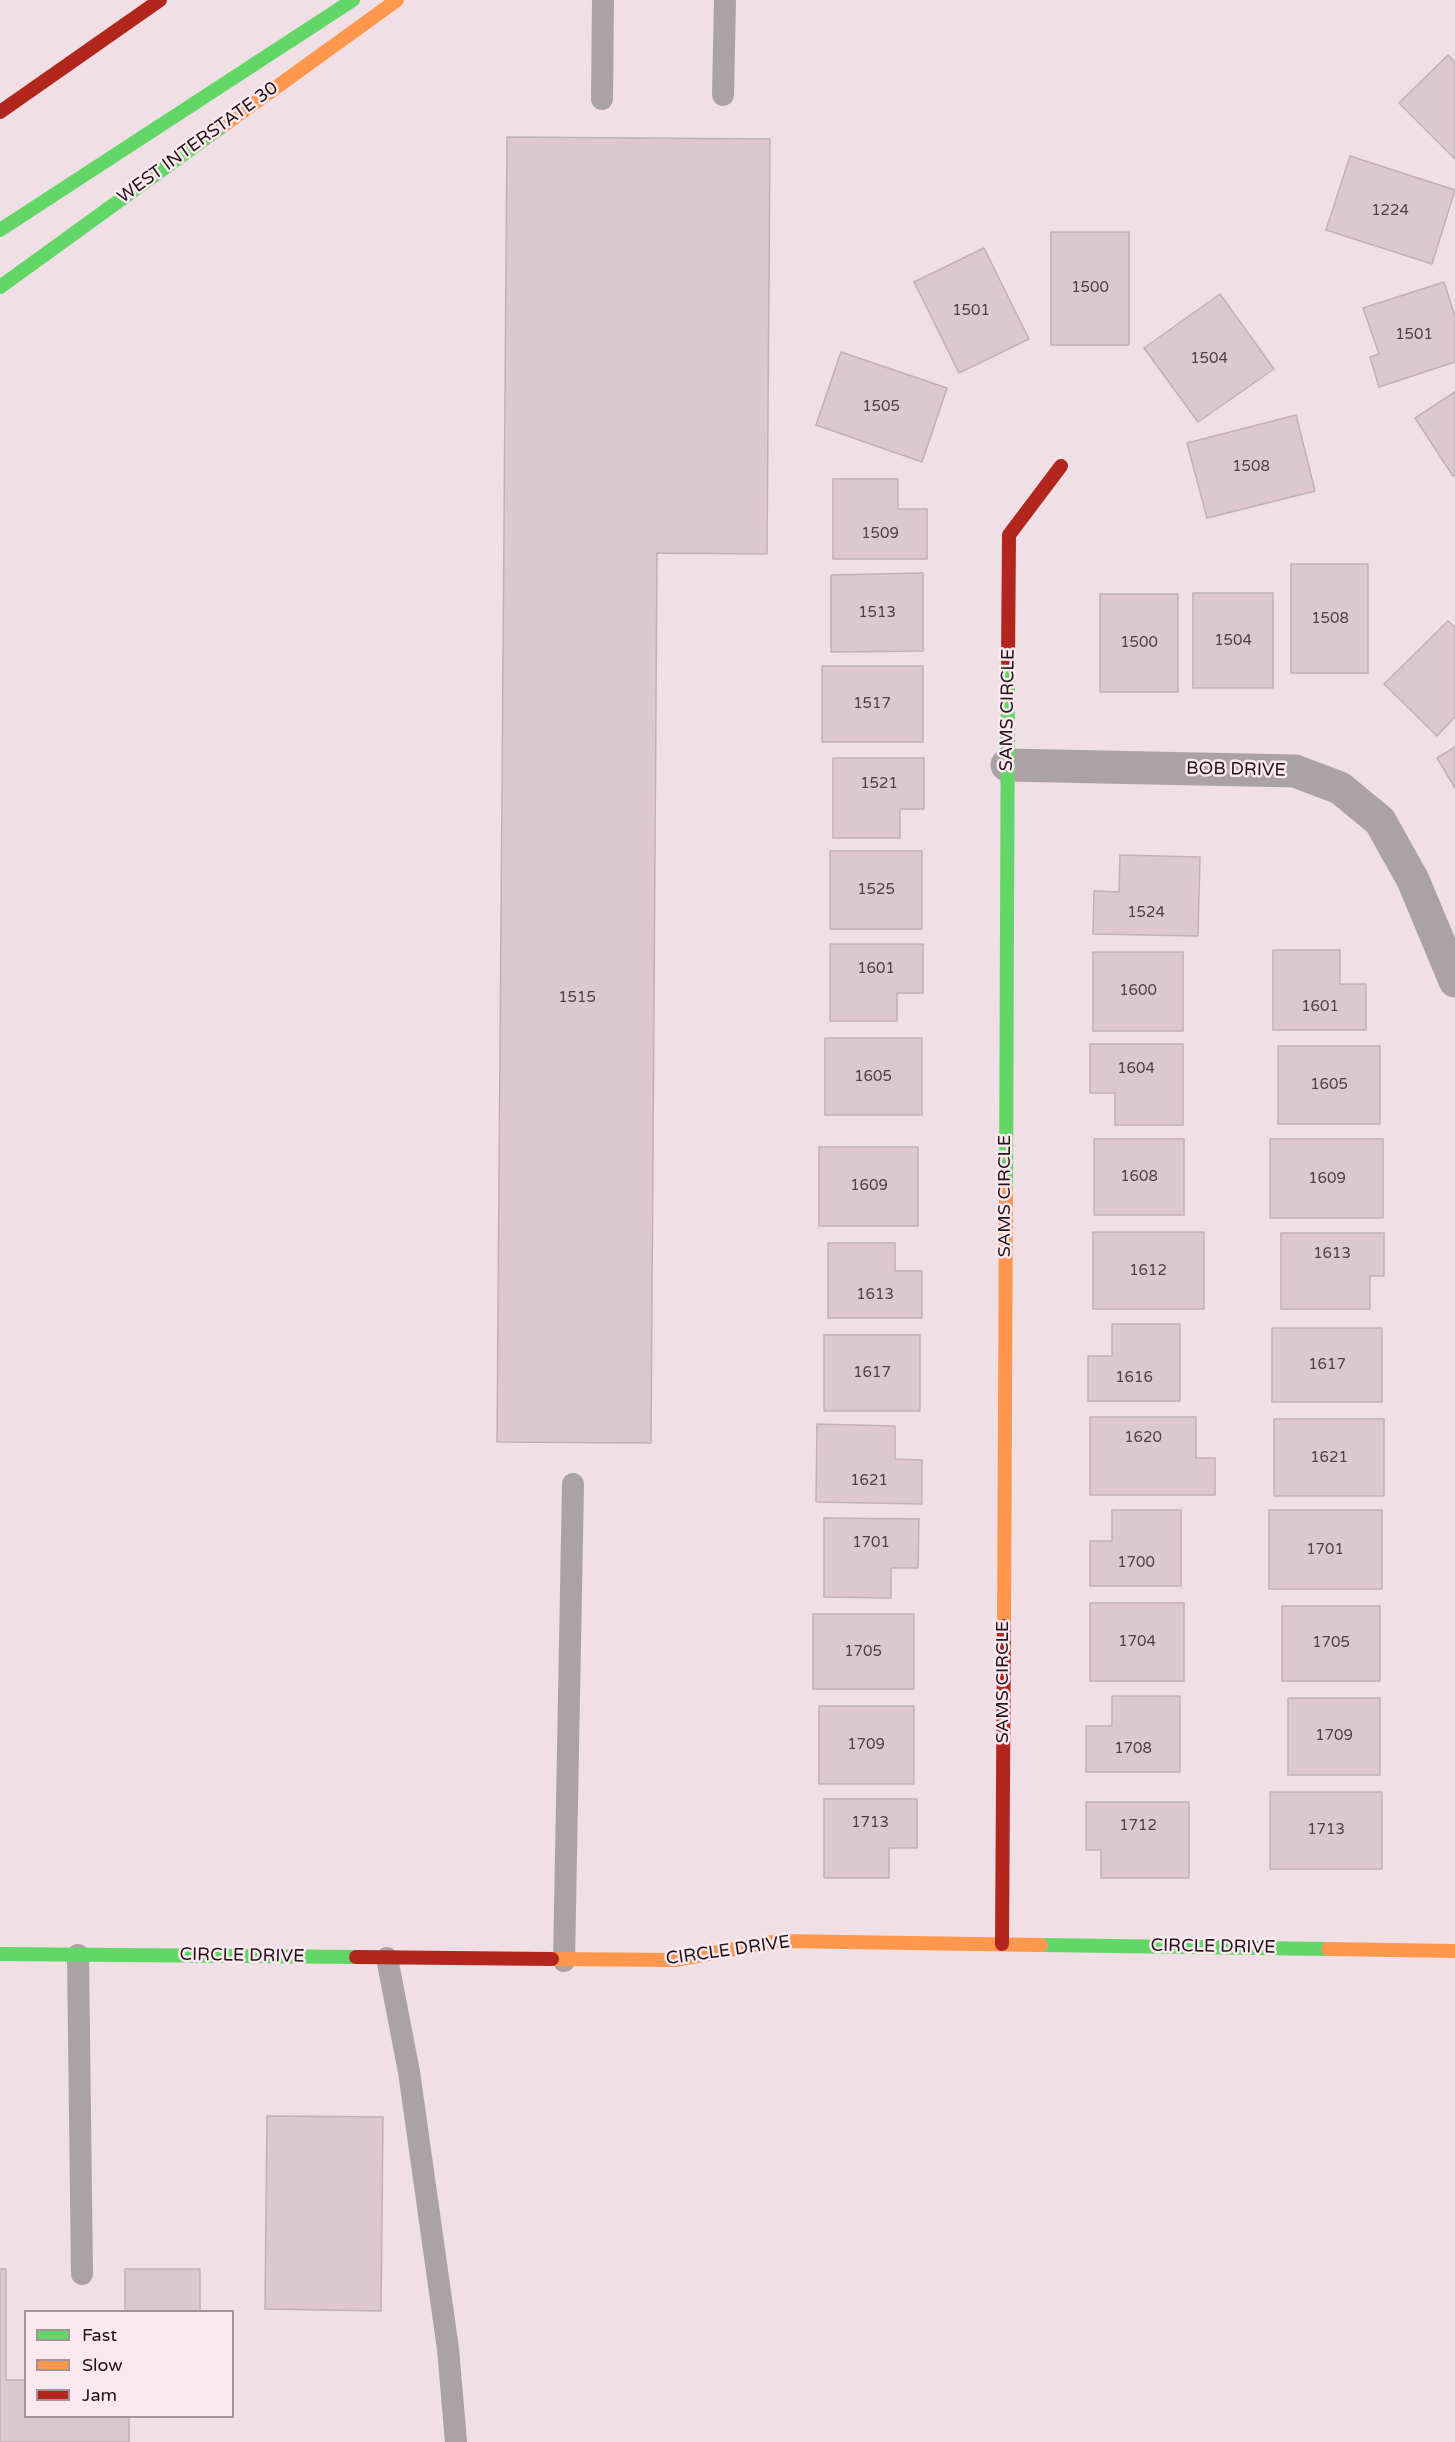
<!DOCTYPE html>
<style>
body{margin:0}
#map{position:relative;width:1455px;height:2442px;overflow:hidden;background:#f0dfe5;font-family:"Varela Round",sans-serif}
canvas{display:block}
.legend{position:absolute;left:24px;top:2310px;width:210px;height:108px;box-sizing:border-box;background:#fce9f0;border:2px solid #a39399;margin:0;padding:8px 10px;list-style:none;font-size:18px;color:#1e1317}
.legend li{display:flex;align-items:center;gap:12px;height:30px}
.legend b{width:30px;border:2px solid #a39399}
</style>
<div id="map">
<canvas width="1455" height="2442"></canvas>
<ul class="legend">
<li><b style="height:8px;background:#63d668"></b>Fast</li>
<li><b style="height:8px;background:#ff974d"></b>Slow</li>
<li><b style="height:8px;background:#b3261e"></b>Jam</li>
</ul>
</div>
<script>
const context = document.querySelector('canvas').getContext('2d');
context.lineJoin = 'round';
function fillPath(path, color) {
  context.fillStyle = color;
  context.fill(path, 'evenodd');
}
function poly(rows) {
  const path = new Path2D();
  for (const r of rows) {
    path.moveTo(r[0], r[1]);
    for (let i = 2; i < r.length; i += 2) path.lineTo(r[i], r[i + 1]);
  }
  return path;
}
function trace(path, color, width, dash) {
  context.strokeStyle = color;
  context.lineWidth = width;
  context.lineCap = dash ? 'butt' : 'round';
  context.setLineDash(dash || []);
  context.stroke(path);
}
function drawText(font, color, halo, rows, align = 'center') {
  context.font = font + ' "Varela Round",sans-serif';
  context.lineWidth = 5;
  context.setLineDash([]);
  context.textBaseline = 'middle';
  context.strokeStyle = halo;
  context.fillStyle = color;
  for (const [text, x, y, turn = 0] of rows) {
    context.save();
    context.translate(x, y);
    context.rotate((+turn || 0) * Math.PI / 180);
    context.textAlign = isNaN(turn) ? turn : align;
    if (halo) context.strokeText(text, 0, 0);
    context.fillText(text, 0, 0);
    context.restore();
  }
}
const building = poly([
 [1448,55,1455,62,1455,159,1399,103,1448,55],
 [507,137,770,139,767,554,657,553,651,1443,497,1442,507,137],
 [1350,156,1455,190,1432,264,1326,230,1350,156],
 [1051,232,1129,232,1129,345,1051,345,1051,232],
 [984,248,1029,339,959,373,914,282,984,248],
 [1444,282,1455,316,1455,362,1379,387,1370,357,1379,354,1363,308,1444,282],
 [1220,294,1274,369,1198,422,1144,348,1220,294],
 [841,352,947,388,922,462,816,425,841,352],
 [1455,392,1455,475,1453,476,1415,418,1455,392],
 [1296,415,1315,491,1207,518,1187,443,1296,415],
 [833,479,898,479,898,509,927,509,927,559,833,559,833,479],
 [1291,564,1368,564,1368,673,1291,673,1291,564],
 [923,573,923,651,831,652,831,575,923,573],
 [1193,593,1273,593,1273,688,1193,688,1193,593],
 [1100,594,1178,594,1178,692,1100,692,1100,594],
 [1448,621,1455,627,1455,717,1437,736,1384,684,1448,621],
 [822,666,923,666,923,742,822,742,822,666],
 [1455,747,1455,788,1437,758,1455,747],
 [833,758,924,758,924,809,900,809,900,838,833,838,833,758],
 [830,851,922,851,922,929,830,929,830,851],
 [1120,855,1200,857,1198,936,1093,934,1094,891,1119,892,1120,855],
 [830,944,923,944,923,993,897,993,897,1021,830,1021,830,944],
 [1273,950,1340,950,1340,984,1366,984,1366,1030,1273,1030,1273,950],
 [1093,952,1183,952,1183,1031,1093,1031,1093,952],
 [825,1038,922,1038,922,1115,825,1115,825,1038],
 [1090,1044,1183,1044,1183,1125,1115,1125,1115,1093,1090,1093,1090,1044],
 [1278,1046,1380,1046,1380,1124,1278,1124,1278,1046],
 [1094,1139,1184,1139,1184,1215,1094,1215,1094,1139],
 [1270,1139,1383,1139,1383,1218,1270,1218,1270,1139],
 [819,1147,918,1147,918,1226,819,1226,819,1147],
 [1093,1232,1204,1232,1204,1309,1093,1309,1093,1232],
 [1281,1233,1384,1233,1384,1276,1370,1276,1370,1309,1281,1309,1281,1233],
 [828,1243,895,1243,895,1271,922,1271,922,1318,828,1318,828,1243],
 [1112,1324,1180,1324,1180,1401,1088,1401,1088,1356,1112,1356,1112,1324],
 [1272,1328,1382,1328,1382,1402,1272,1402,1272,1328],
 [824,1335,920,1335,920,1411,824,1411,824,1335],
 [1090,1417,1196,1417,1196,1458,1215,1458,1215,1495,1090,1495,1090,1417],
 [1274,1419,1384,1419,1384,1496,1274,1496,1274,1419],
 [817,1424,895,1426,895,1459,922,1460,922,1504,816,1502,817,1424],
 [1112,1510,1181,1510,1181,1586,1090,1586,1090,1541,1112,1541,1112,1510],
 [1269,1510,1382,1510,1382,1589,1269,1589,1269,1510],
 [824,1518,919,1519,918,1568,891,1568,891,1598,824,1597,824,1518],
 [1090,1603,1184,1603,1184,1681,1090,1681,1090,1603],
 [1282,1606,1380,1606,1380,1681,1282,1681,1282,1606],
 [813,1614,914,1614,914,1689,813,1689,813,1614],
 [1112,1696,1180,1696,1180,1772,1086,1772,1086,1726,1112,1726,1112,1696],
 [1288,1698,1380,1698,1380,1775,1288,1775,1288,1698],
 [819,1706,914,1706,914,1784,819,1784,819,1706],
 [1270,1792,1382,1792,1382,1869,1270,1869,1270,1792],
 [824,1799,917,1799,917,1848,889,1848,889,1878,824,1878,824,1799],
 [1086,1802,1189,1802,1189,1878,1101,1878,1101,1850,1086,1850,1086,1802],
 [267,2116,383,2117,381,2311,265,2309,267,2116],
 [0,2269,6,2269,6,2380,26,2380,26,2416,129,2416,129,2442,0,2442,0,2269],
 [125,2269,200,2269,200,2312,125,2312,125,2269]
]);
fillPath(building, '#ddc8d0');
trace(building, '#bfb2b7', 1.5);
trace(poly([
 [723,95,725,0],
 [602,99,603,0],
 [78,1955,82,2274],
 [387,1958,409,2072,448,2349,456,2442],
 [564,1961,573,1484]
]), '#aaa2a4', 22);
trace(poly([
 [1007,765,1295,771,1340,788,1380,821,1413,880,1455,981]
]), '#aaa2a4', 33);
trace(poly([
 [0,230,353,0],
 [0,287,224,125],
 [1006,1189,1008,662],
 [1041,1945,1328,1949],
 [0,1954,356,1957]
]), '#63d668', 14);
trace(poly([
 [224,125,397,0],
 [1004,1626,1006,1189],
 [1328,1949,1455,1951],
 [552,1959,675,1960,779,1941,1041,1945]
]), '#ff974d', 14);
trace(poly([
 [0,112,160,0],
 [1008,662,1009,535,1061,466],
 [1002,1944,1004,1626],
 [356,1957,552,1959]
]), '#b3261e', 14);
drawText('15px', '#4f4146', null, [
 ["1224",1390,211],
 ["1500",1090,288],
 ["1501",971,311],
 ["1501",1414,335],
 ["1504",1209,359],
 ["1505",881,407],
 ["1508",1251,467],
 ["1509",880,534],
 ["1513",877,613],
 ["1508",1330,619],
 ["1504",1233,641],
 ["1500",1139,643],
 ["1517",872,704],
 ["1521",879,784],
 ["1525",876,890],
 ["1524",1146,913],
 ["1601",876,969],
 ["1600",1138,991],
 ["1515",577,998],
 ["1601",1320,1007],
 ["1604",1136,1069],
 ["1605",873,1077],
 ["1605",1329,1085],
 ["1608",1139,1177],
 ["1609",1327,1179],
 ["1609",869,1186],
 ["1613",1332,1254],
 ["1612",1148,1271],
 ["1613",875,1295],
 ["1617",1327,1365],
 ["1617",872,1373],
 ["1616",1134,1378],
 ["1620",1143,1438],
 ["1621",1329,1458],
 ["1621",869,1481],
 ["1701",871,1543],
 ["1701",1325,1550],
 ["1700",1136,1563],
 ["1704",1137,1642],
 ["1705",1331,1643],
 ["1705",863,1652],
 ["1709",1334,1736],
 ["1709",866,1745],
 ["1708",1133,1749],
 ["1713",870,1823],
 ["1712",1138,1826],
 ["1713",1326,1830]
]);
drawText('18px', '#1e1317', '#fce9f0', [
 ["WEST INTERSTATE 30",198,143,-36],
 ["SAMS CIRCLE",1008,710,-89],
 ["BOB DRIVE",1236,770,1],
 ["SAMS CIRCLE",1005,1196,-90],
 ["SAMS CIRCLE",1003,1682,-90],
 ["CIRCLE DRIVE",1213,1947,1],
 ["CIRCLE DRIVE",728,1951,-8],
 ["CIRCLE DRIVE",242,1956,1]
]);
</script>
